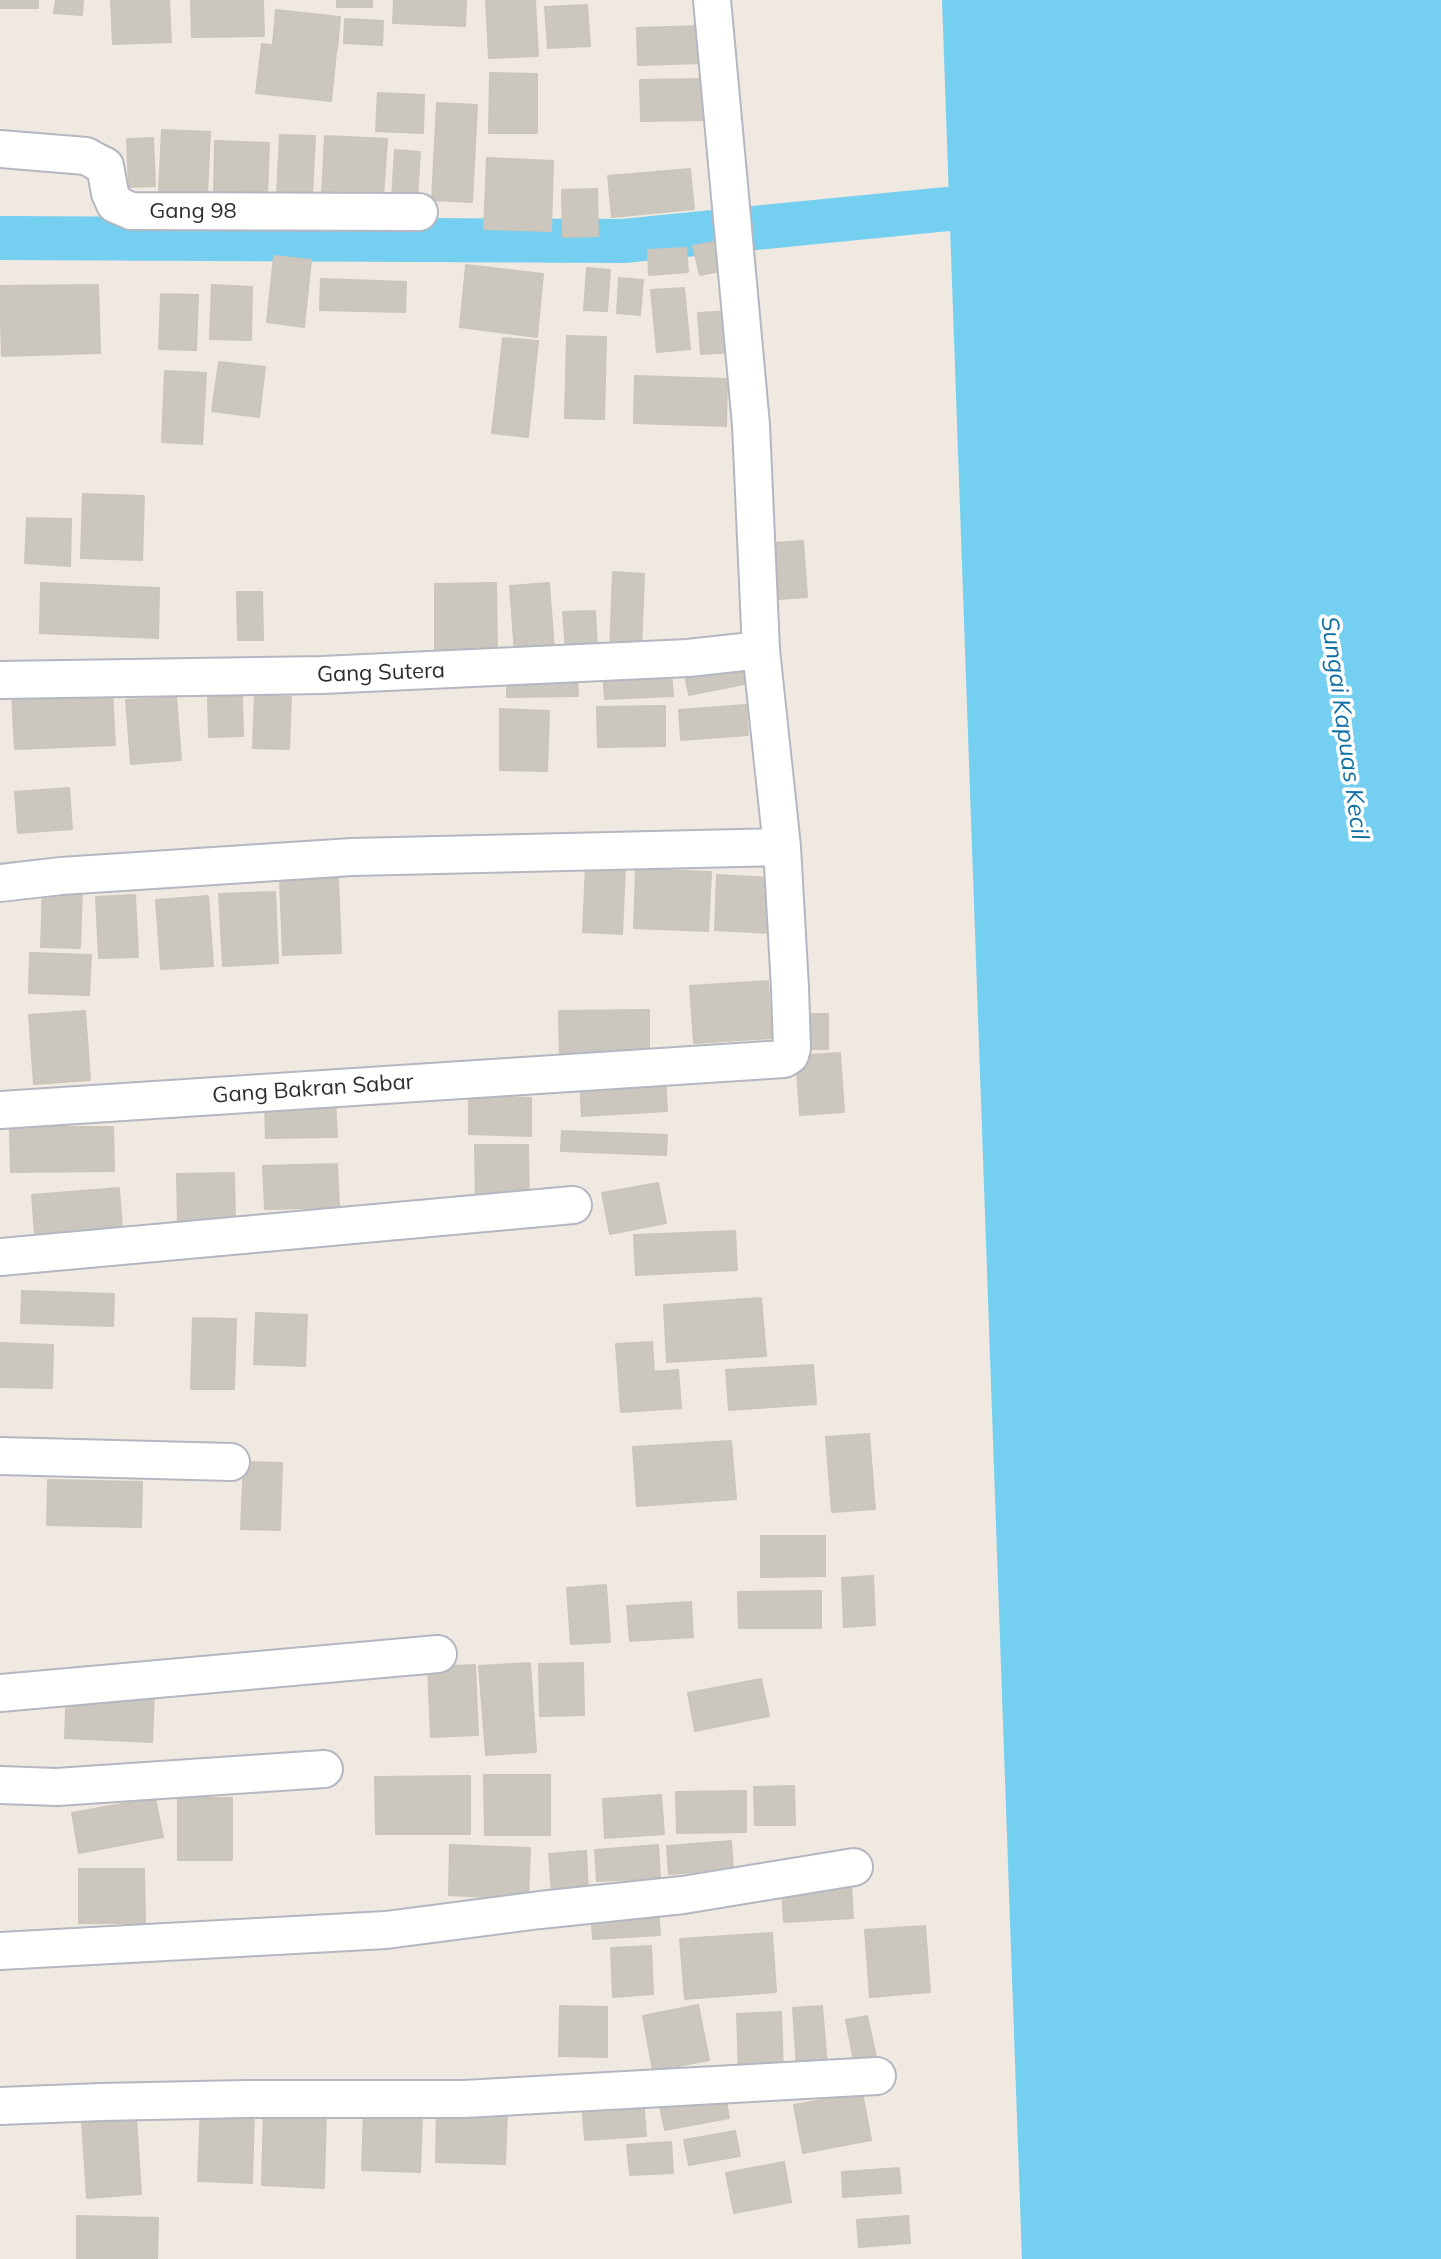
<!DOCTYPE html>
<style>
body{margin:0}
canvas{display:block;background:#efe9e1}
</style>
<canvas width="1441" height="2259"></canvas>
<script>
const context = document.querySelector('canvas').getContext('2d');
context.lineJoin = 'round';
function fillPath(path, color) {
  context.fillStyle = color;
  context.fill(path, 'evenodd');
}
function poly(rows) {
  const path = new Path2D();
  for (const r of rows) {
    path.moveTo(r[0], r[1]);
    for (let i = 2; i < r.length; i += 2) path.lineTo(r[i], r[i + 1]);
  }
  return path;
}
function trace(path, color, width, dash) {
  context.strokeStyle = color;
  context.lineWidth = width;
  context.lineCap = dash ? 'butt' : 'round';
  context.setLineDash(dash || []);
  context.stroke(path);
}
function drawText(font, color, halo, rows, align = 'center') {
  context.font = font + ' Mulish,sans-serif';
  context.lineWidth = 7;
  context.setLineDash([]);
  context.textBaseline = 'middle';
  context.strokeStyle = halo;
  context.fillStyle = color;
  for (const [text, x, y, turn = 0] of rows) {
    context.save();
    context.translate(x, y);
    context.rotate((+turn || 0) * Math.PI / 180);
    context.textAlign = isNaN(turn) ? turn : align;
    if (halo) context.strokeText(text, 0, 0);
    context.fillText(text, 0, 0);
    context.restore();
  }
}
fillPath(poly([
 [942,0,1441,0,1441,2259,1022,2259]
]), '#75cff0');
trace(poly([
 [0,238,623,241,1008,203]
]), '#75cff0', 44);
const building = poly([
 [0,0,38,0,38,8,0,8,0,0],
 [56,0,83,0,82,15,54,13,56,0],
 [111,0,169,0,171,42,113,44,111,0],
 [191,0,263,0,264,36,192,37,191,0],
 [337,0,372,0,372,7,337,7,337,0],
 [394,0,466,0,465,26,393,23,394,0],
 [486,0,535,0,538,56,489,58,486,0],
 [587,5,590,46,548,48,545,7,587,5],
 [276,10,340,17,337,50,273,44,276,10],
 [345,19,383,21,382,45,344,43,345,19],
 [701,26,702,63,638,65,637,28,701,26],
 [262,44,336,52,331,101,256,93,262,44],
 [490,73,537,74,537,133,489,133,490,73],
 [703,79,704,120,641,121,640,80,703,79],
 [378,93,424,95,423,133,376,131,378,93],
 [437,103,477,105,472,202,432,200,437,103],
 [162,130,210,132,207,194,159,192,162,130],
 [280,135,315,136,312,195,277,194,280,135],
 [325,136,387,139,383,197,322,194,325,136],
 [153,138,155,186,129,187,127,139,153,138],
 [215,141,269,143,267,195,214,193,215,141],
 [395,150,420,152,417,200,392,199,395,150],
 [487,158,553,161,551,231,484,229,487,158],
 [690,169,694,209,612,217,608,176,690,169],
 [597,189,598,236,563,237,562,190,597,189],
 [719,241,725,270,700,275,693,246,719,241],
 [686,248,688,272,649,275,648,250,686,248],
 [274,256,311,260,304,327,267,322,274,256],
 [466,265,543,274,537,337,460,327,466,265],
 [587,268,610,270,607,311,584,310,587,268],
 [619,278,643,280,640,315,617,313,619,278],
 [321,279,406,282,405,312,320,310,321,279],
 [98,285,100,353,2,356,0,286,98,285],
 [212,285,252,287,251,340,210,339,212,285],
 [684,288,690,349,657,352,651,290,684,288],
 [161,294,198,295,196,350,159,349,161,294],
 [733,311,736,352,701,354,698,313,733,311],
 [567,336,606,337,604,419,565,418,567,336],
 [503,338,538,341,528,437,492,433,503,338],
 [219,362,265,367,259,417,212,411,219,362],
 [165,371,206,373,202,444,162,442,165,371],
 [635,376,727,379,726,426,634,423,635,376],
 [83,494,144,496,142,560,81,558,83,494],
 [27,518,71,519,70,566,25,563,27,518],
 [803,541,807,597,764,600,760,544,803,541],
 [613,572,644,574,641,654,610,653,613,572],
 [41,583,159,588,158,638,40,633,41,583],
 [496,583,497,652,435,653,435,584,496,583],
 [549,583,554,651,515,654,510,586,549,583],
 [237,592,262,592,263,640,238,640,237,592],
 [595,611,597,649,566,650,563,612,595,611],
 [749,658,754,682,689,695,684,670,749,658],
 [671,670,673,696,605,699,603,673,671,670],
 [577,675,578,696,507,697,507,676,577,675],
 [112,691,115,745,15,749,12,695,112,691],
 [255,695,291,697,289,749,253,748,255,695],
 [176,697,181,760,131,764,126,700,176,697],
 [208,697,242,697,243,736,209,737,208,697],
 [746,705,748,735,681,740,679,710,746,705],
 [665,706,665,746,598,747,597,707,665,706],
 [500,709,549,711,547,771,500,770,500,709],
 [69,788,72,829,18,833,15,792,69,788],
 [586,865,625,867,622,934,583,932,586,865],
 [636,869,711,872,708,931,634,928,636,869],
 [717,875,772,878,770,933,715,930,717,875],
 [338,878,341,953,283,955,280,880,338,878],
 [43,886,82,888,80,948,41,947,43,886],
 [275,892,278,963,223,966,219,894,275,892],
 [135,895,138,957,99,958,96,897,135,895],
 [208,896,213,966,161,969,156,900,208,896],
 [30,953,91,955,89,995,29,993,30,953],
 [768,981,772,1038,694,1043,690,986,768,981],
 [649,1010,649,1062,560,1063,559,1011,649,1010],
 [85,1011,90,1080,34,1084,29,1015,85,1011],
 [795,1014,828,1014,828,1049,796,1049,795,1014],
 [840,1053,844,1112,800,1115,796,1056,840,1053],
 [665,1077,667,1111,582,1116,580,1083,665,1077],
 [469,1096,531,1098,531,1136,469,1134,469,1096],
 [335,1102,337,1137,266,1138,265,1103,335,1102],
 [10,1127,113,1127,114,1171,11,1172,10,1127],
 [562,1131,667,1135,666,1155,561,1151,562,1131],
 [475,1145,528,1145,529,1206,476,1206,475,1145],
 [337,1164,339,1207,265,1209,263,1166,337,1164],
 [234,1173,235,1222,178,1221,177,1174,234,1173],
 [658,1183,666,1223,610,1234,602,1193,658,1183],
 [119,1188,123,1241,36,1247,32,1195,119,1188],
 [735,1231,737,1270,636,1275,634,1235,735,1231],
 [22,1291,114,1294,113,1326,21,1323,22,1291],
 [761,1298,766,1356,667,1362,664,1305,761,1298],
 [256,1313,307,1315,305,1366,254,1364,256,1313],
 [193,1318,236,1319,234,1389,191,1389,193,1318],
 [652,1342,654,1372,678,1370,681,1408,621,1412,616,1344,652,1342],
 [0,1343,53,1345,52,1388,0,1387,0,1343],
 [813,1365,816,1404,729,1410,726,1370,813,1365],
 [869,1434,875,1509,832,1512,826,1437,869,1434],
 [731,1441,736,1499,637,1506,633,1447,731,1441],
 [244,1462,282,1463,280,1530,241,1529,244,1462],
 [48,1480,142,1482,141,1527,47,1525,48,1480],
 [761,1536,825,1536,825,1576,761,1577,761,1536],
 [873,1576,875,1625,844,1627,842,1578,873,1576],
 [606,1585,610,1642,571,1644,567,1588,606,1585],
 [821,1591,821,1628,739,1628,738,1592,821,1591],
 [691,1602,693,1637,630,1641,627,1606,691,1602],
 [530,1663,536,1752,486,1755,479,1666,530,1663],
 [583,1663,584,1715,540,1716,539,1664,583,1663],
 [475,1665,478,1735,431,1737,428,1667,475,1665],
 [761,1679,769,1716,695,1731,688,1693,761,1679],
 [67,1688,154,1692,152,1742,65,1738,67,1688],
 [484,1775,550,1775,550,1835,485,1835,484,1775],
 [470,1776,470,1834,376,1834,375,1777,470,1776],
 [794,1786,795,1825,755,1825,754,1787,794,1786],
 [746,1791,746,1832,677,1833,676,1792,746,1791],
 [661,1795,664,1834,605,1838,603,1799,661,1795],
 [155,1798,163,1837,79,1853,72,1813,155,1798],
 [178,1798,232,1798,232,1860,178,1860,178,1798],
 [731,1841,733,1869,669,1874,667,1846,731,1841],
 [450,1845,530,1848,528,1899,449,1895,450,1845],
 [658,1845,660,1878,597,1881,595,1850,658,1845],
 [586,1851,588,1891,552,1894,549,1854,586,1851],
 [79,1869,144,1869,145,1923,79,1923,79,1869],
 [851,1884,853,1918,784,1922,782,1889,851,1884],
 [658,1908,660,1935,593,1939,591,1913,658,1908],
 [925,1926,930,1992,870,1997,865,1930,925,1926],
 [772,1933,776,1992,685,1999,680,1939,772,1933],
 [651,1946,653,1994,613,1997,611,1948,651,1946],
 [698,2005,709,2060,653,2071,643,2016,698,2005],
 [560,2006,607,2007,607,2057,559,2056,560,2006],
 [822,2006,827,2066,797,2068,793,2008,822,2006],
 [781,2012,783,2072,739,2074,737,2014,781,2012],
 [867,2016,876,2057,854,2061,846,2020,867,2016],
 [724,2090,729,2118,665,2130,659,2102,724,2090],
 [862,2093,871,2140,803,2153,794,2105,862,2093],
 [643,2097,646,2136,585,2140,582,2101,643,2097],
 [437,2106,507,2109,505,2164,436,2162,437,2106],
 [201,2107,254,2109,252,2183,198,2181,201,2107],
 [264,2108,326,2111,324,2188,262,2185,264,2108],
 [364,2111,422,2114,420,2172,362,2170,364,2111],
 [136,2117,141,2194,87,2198,82,2121,136,2117],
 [735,2131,740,2156,689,2165,684,2140,735,2131],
 [671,2142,673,2173,630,2175,627,2145,671,2142],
 [784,2162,791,2202,734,2213,726,2173,784,2162],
 [899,2168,901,2193,843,2197,842,2172,899,2168],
 [77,2216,158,2218,157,2259,77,2259,77,2216],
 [908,2216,910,2243,859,2247,857,2220,908,2216]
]);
fillPath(building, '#cbc7bf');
trace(building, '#cbc5ba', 2);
const street = poly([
 [0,149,86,156,97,162,105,166,110,193,115,204,131,211,419,212],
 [0,680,322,675,688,658,761,650],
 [0,883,61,876,352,857,782,847],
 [0,1110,784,1059,790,1055,792,1048,790,988,782,847,761,650,751,425,712,0],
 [0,1257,573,1205],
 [0,1456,231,1462],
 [0,1693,438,1654],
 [0,1785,57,1787,324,1769],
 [0,1951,386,1930,540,1910,683,1895,854,1867],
 [0,2106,101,2102,245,2099,464,2099,877,2076]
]);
trace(street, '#b4b7c1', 40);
trace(street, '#fff', 36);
drawText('22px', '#2e2e2e', '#fff', [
 ["Gang 98",193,211],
 ["Gang Sutera",381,673,-2],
 ["Gang Bakran Sabar",313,1089,-4]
]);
drawText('italic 24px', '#0d6fa3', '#fff', [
 ["Sungai Kapuas Kecil",1344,728,82]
]);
</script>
